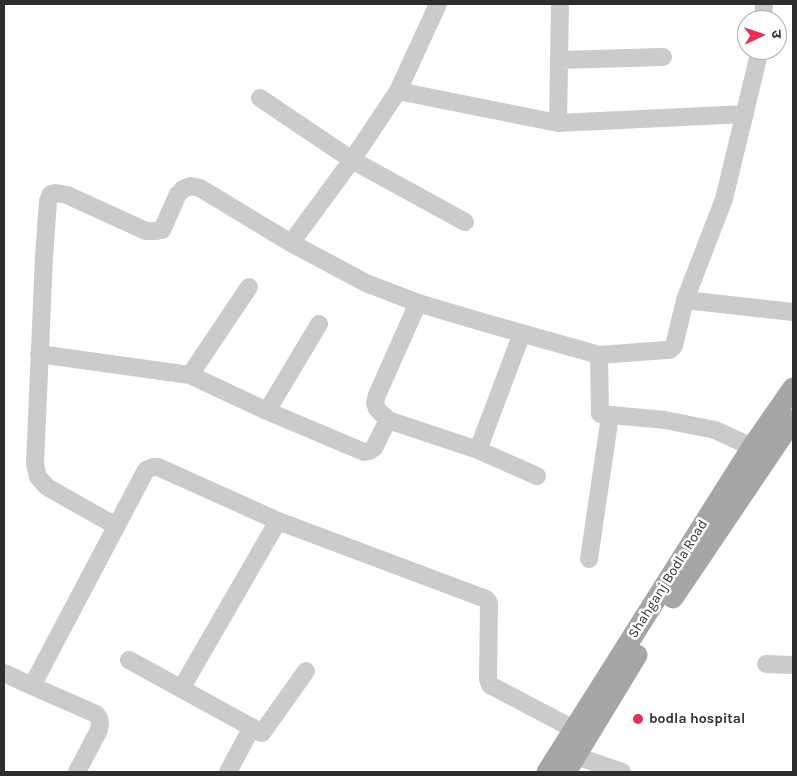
<!DOCTYPE html>
<meta charset="utf-8">
<style>
body{margin:0}
#map{position:relative;width:797px;height:776px;overflow:hidden;background:#fff;font-family:Karla,"Noto Sans Devanagari",sans-serif}
canvas{display:block}
.frame{position:absolute;inset:0;border:5px solid #2e2e2e;pointer-events:none}
.north{position:absolute;left:737px;top:10px;width:50px;height:50px;box-sizing:border-box;background:#fff;border:1px solid #ababab;border-radius:50%;rotate:87deg;font-size:14px;font-weight:700;line-height:20px;text-align:center;color:#2e2e2e}
.north::after{content:'';display:block;margin:auto;width:18px;height:22px;background:#e53055;clip-path:polygon(50% 0,100% 100%,50% 72%,0 100%)}
</style>
<div id="map">
<canvas width="797" height="776"></canvas>
<div class="frame"></div>
<div class="north">उ</div>
</div>
<script>
const context = document.querySelector('canvas').getContext('2d');
context.lineJoin = 'round';
function poly(rows) {
  const path = new Path2D();
  for (const r of rows) {
    path.moveTo(r[0], r[1]);
    for (let i = 2; i < r.length; i += 2) path.lineTo(r[i], r[i + 1]);
  }
  return path;
}
function trace(path, color, width, dash) {
  context.strokeStyle = color;
  context.lineWidth = width;
  context.lineCap = dash ? 'butt' : 'round';
  context.setLineDash(dash || []);
  context.stroke(path);
}
function drawText(font, color, halo, rows, align = 'center') {
  context.font = font + ' Karla,sans-serif';
  context.lineWidth = 5;
  context.setLineDash([]);
  context.textBaseline = 'middle';
  context.strokeStyle = halo;
  context.fillStyle = color;
  for (const [text, x, y, turn = 0] of rows) {
    context.save();
    context.translate(x, y);
    context.rotate((+turn || 0) * Math.PI / 180);
    context.textAlign = isNaN(turn) ? turn : align;
    if (halo) context.strokeText(text, 0, 0);
    context.fillText(text, 0, 0);
    context.restore();
  }
}
trace(poly([
 [763,20,764,4],
 [559,60,663,57],
 [398,91,558,123,745,114],
 [260,98,352,160,465,222],
 [558,123,560,4],
 [291,243,352,160,398,91,438,4],
 [249,287,190,375,267,411,364,452,369,451,374,448,388,420],
 [685,300,793,312],
 [418,303,377,395,375,403,377,409,388,420,478,450,522,333],
 [39,354,190,375],
 [267,411,319,324],
 [752,447,715,430,665,420,600,414,599,355,666,350,670,350,674,346,685,300,724,199,760,50],
 [478,450,537,476],
 [116,526,47,487,38,477,35,464,44,257,48,201,51,194,56,193,67,195,146,231,155,231,162,230,178,194,183,189,191,186,200,188,291,243,366,283,418,303,482,322,599,355],
 [589,559,610,416],
 [129,660,262,733,306,671],
 [766,664,793,665],
 [4,673,32,686,146,470,153,467,158,467,278,521,486,599,489,603,488,679,490,685,585,735],
 [32,686,96,714,99,718,100,723,99,730,77,772],
 [181,689,278,521],
 [565,748,576,756,622,772],
 [228,772,252,727]
]), '#cbcbcb', 18);
trace(poly([
 [673,598,793,420],
 [547,772,752,447,793,388],
 [566,772,637,655]
]), '#a6a6a6', 21);
for (const [x, y, r, color] of [
 [638,719,6,"#e53055"]
]) {
  const dot = new Path2D();
  dot.arc(x, y, r, 0, 2 * Math.PI);
  context.fillStyle = color;
  context.fill(dot);
  trace(dot, '#fff', 2);
}
drawText('14px', '#2e2e2e', '#fff', [
 ["Shahganj Bodla Road",668,579,-58]
]);
drawText('bold 14px', '#2e2e2e', '#fff', [
 ["bodla hospital",649,719]
], 'left');
</script>
